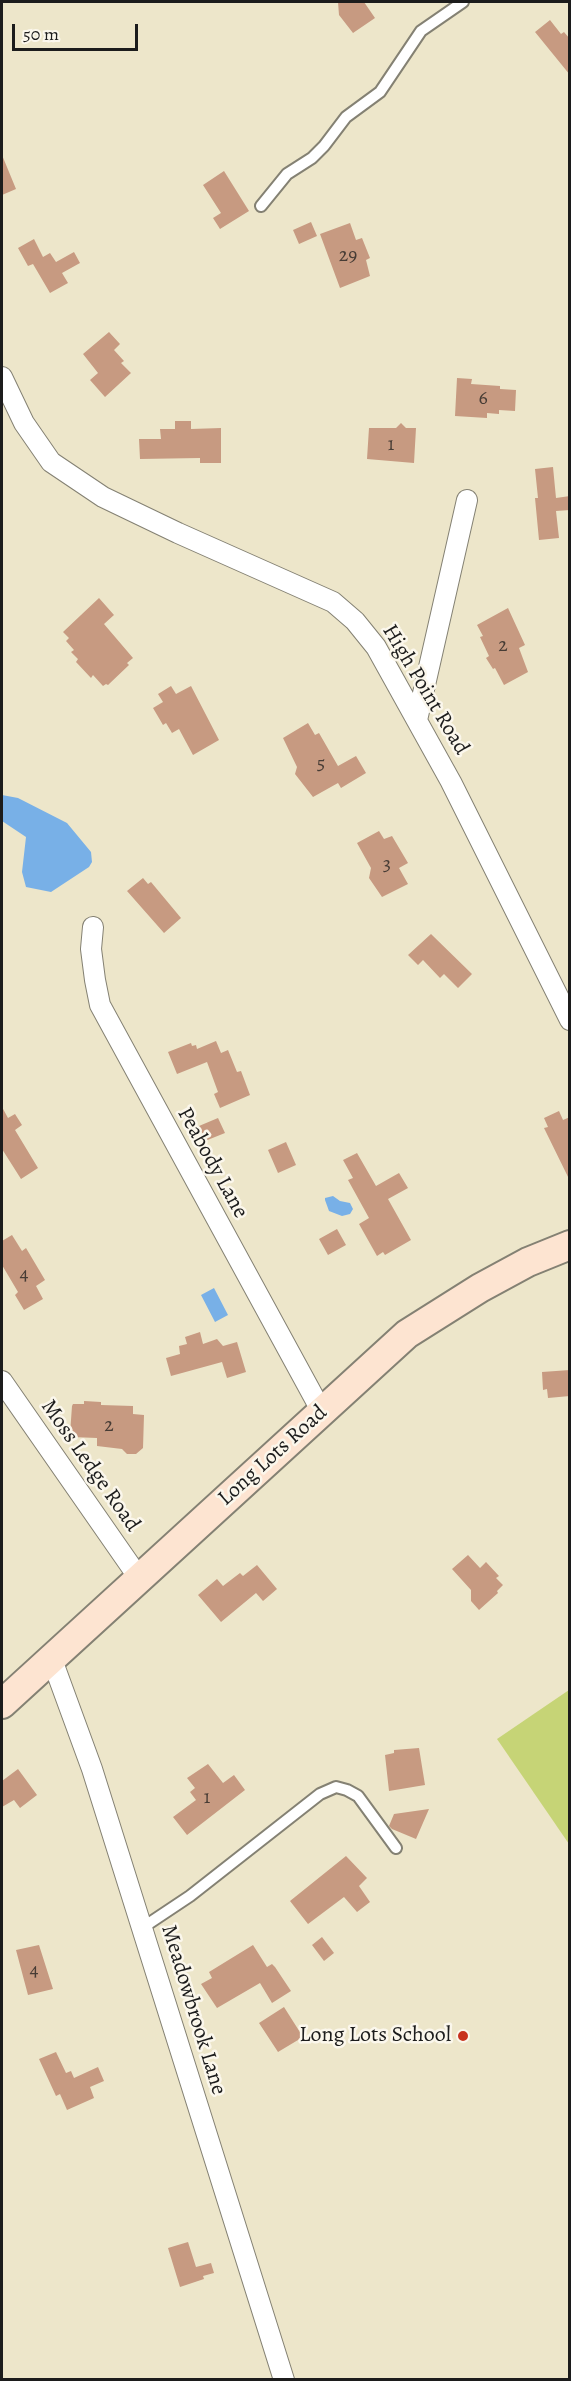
<!DOCTYPE html>
<style>
body{margin:0}
#map{position:relative;width:571px;height:2381px;overflow:hidden;background:#ede6ca;font-family:Alegreya,serif}
canvas{display:block}
.frame{position:absolute;inset:0;border:3px solid #1c1c1c;pointer-events:none}
.scale{position:absolute;left:12px;top:24px;width:126px;height:27px;box-sizing:border-box;border:3px solid #1c1c1c;border-top:0;padding-left:8px;font-size:18px;line-height:21px;white-space:nowrap;color:#1c1c1c;-webkit-text-stroke:4px #fbf7ec;paint-order:stroke}
</style>
<div id="map">
<canvas width="571" height="2381"></canvas>
<div class="frame"></div>
<div class="scale">50 m</div>
</div>
<script>
const context = document.querySelector('canvas').getContext('2d');
context.lineJoin = 'round';
function fillPath(path, color) {
  context.fillStyle = color;
  context.fill(path, 'evenodd');
}
function poly(rows) {
  const path = new Path2D();
  for (const r of rows) {
    path.moveTo(r[0], r[1]);
    for (let i = 2; i < r.length; i += 2) path.lineTo(r[i], r[i + 1]);
  }
  return path;
}
function trace(path, color, width, dash) {
  context.strokeStyle = color;
  context.lineWidth = width;
  context.lineCap = dash ? 'butt' : 'round';
  context.setLineDash(dash || []);
  context.stroke(path);
}
function drawText(font, color, halo, rows, align = 'center') {
  context.font = font + ' Alegreya,serif';
  context.lineWidth = 5;
  context.setLineDash([]);
  context.textBaseline = 'middle';
  context.strokeStyle = halo;
  context.fillStyle = color;
  for (const [text, x, y, turn = 0] of rows) {
    context.save();
    context.translate(x, y);
    context.rotate((+turn || 0) * Math.PI / 180);
    context.textAlign = isNaN(turn) ? turn : align;
    if (halo) context.strokeText(text, 0, 0);
    context.fillText(text, 0, 0);
    context.restore();
  }
}
fillPath(poly([
 [569,1690,569,1844,497,1739]
]), '#c6d476');
fillPath(poly([
 [2,795,18,798,67,823,91,852,92,862,89,867,51,892,26,887,22,872,26,837,2,821],
 [333,1196,340,1201,350,1203,353,1209,350,1214,342,1216,329,1211,325,1200,325,1198],
 [214,1288,228,1315,215,1322,201,1295]
]), '#78b0e7');
fillPath(poly([
 [338,2,364,2,375,18,353,33,339,15],
 [550,20,561,34,564,32,570,39,570,75,535,32],
 [2,155,16,189,2,195],
 [224,171,249,211,220,229,213,218,221,213,203,185],
 [311,222,317,236,299,244,293,230],
 [350,223,356,240,362,238,370,258,366,260,370,276,340,288,320,234],
 [34,239,43,257,50,253,56,262,74,252,80,263,62,273,68,283,50,293,33,264,28,266,18,248],
 [109,332,120,344,114,350,124,361,121,363,131,373,105,397,90,380,98,373,83,354],
 [457,378,472,379,471,384,500,386,500,389,516,390,515,411,499,410,499,414,487,413,487,418,455,416],
 [175,421,191,421,191,429,221,428,221,463,200,463,200,458,140,459,139,439,161,439,160,429,175,429],
 [401,423,406,428,416,428,414,463,367,459,369,428,396,428],
 [553,467,556,498,570,496,570,510,556,511,559,538,539,540,535,498,538,498,535,469],
 [99,598,114,615,104,624,133,658,127,663,129,665,108,685,106,684,103,686,93,675,91,678,76,662,78,659,71,652,74,650,66,641,69,638,63,632],
 [508,608,525,645,519,648,528,672,504,685,495,668,493,669,486,658,489,656,480,637,483,636,477,625],
 [171,686,176,694,191,686,219,740,193,755,179,729,172,733,166,723,163,725,153,708,163,702,158,694],
 [308,723,315,735,319,733,338,766,356,756,366,773,341,788,338,783,313,797,295,774,297,767,283,738],
 [379,831,384,839,392,836,408,863,399,868,408,884,382,897,369,878,371,868,357,843],
 [143,878,148,884,151,882,181,918,164,933,127,891],
 [431,934,472,974,458,988,444,974,440,978,423,960,418,965,408,955],
 [216,1041,221,1053,228,1050,237,1072,241,1071,250,1095,220,1108,214,1094,218,1092,207,1062,177,1074,168,1052,191,1043,192,1046,196,1045,197,1049],
 [2,1107,8,1118,15,1114,22,1125,15,1130,38,1168,21,1179,2,1149],
 [559,1111,563,1120,570,1117,570,1181,544,1128,548,1127,544,1118],
 [218,1118,225,1133,205,1141,199,1126],
 [286,1142,296,1165,278,1173,268,1150],
 [357,1153,376,1186,399,1173,408,1188,388,1199,411,1240,385,1255,383,1252,377,1256,359,1224,369,1218,348,1180,353,1178,343,1160],
 [337,1229,346,1245,328,1255,319,1239],
 [12,1235,22,1251,26,1248,45,1280,36,1286,43,1299,24,1310,15,1295,18,1292,2,1265,2,1241],
 [200,1332,203,1344,217,1339,223,1346,237,1342,246,1372,227,1378,222,1362,171,1376,166,1358,180,1354,179,1346,187,1344,185,1337],
 [570,1370,570,1396,548,1398,547,1389,543,1390,542,1372],
 [84,1401,101,1402,101,1405,133,1406,133,1414,144,1415,143,1448,136,1454,127,1454,122,1449,97,1446,97,1438,72,1437,70,1434,72,1406,73,1404,84,1404],
 [468,1555,480,1568,486,1562,499,1576,496,1578,503,1585,497,1591,498,1593,479,1610,471,1601,471,1590,452,1569],
 [257,1565,277,1589,263,1601,256,1593,221,1622,198,1595,217,1579,223,1586,240,1573,243,1576],
 [419,1748,425,1785,389,1791,385,1755,394,1753,394,1750],
 [208,1764,223,1783,234,1775,245,1790,187,1835,173,1817,196,1800,190,1792,195,1788,187,1778],
 [18,1769,37,1795,20,1808,14,1800,2,1807,2,1781],
 [429,1809,416,1839,392,1829,389,1826,394,1814],
 [346,1856,367,1878,359,1886,370,1902,357,1912,344,1897,308,1924,290,1901],
 [322,1937,334,1953,324,1961,312,1945],
 [39,1945,53,1989,28,1995,16,1950],
 [253,1945,267,1967,272,1964,275,1967,291,1991,272,2003,260,1983,217,2008,201,1984,212,1978,209,1972],
 [284,2007,303,2037,278,2052,259,2023],
 [56,2052,66,2073,71,2071,74,2078,98,2067,104,2081,90,2087,94,2098,67,2110,60,2094,56,2096,39,2059],
 [188,2242,196,2267,211,2263,214,2273,203,2276,204,2279,180,2287,168,2248]
]), '#c79a81');
const service = poly([
 [261,206,287,174,312,158,324,146,346,117,380,92,421,31,463,2],
 [142,1928,190,1896,320,1794,336,1787,347,1790,358,1796,396,1848]
]);
const minor = poly([
 [2,377,24,423,51,462,103,497,178,533,333,602,355,621,376,647,451,782,570,1020],
 [417,720,467,500],
 [93,927,91,949,95,980,100,1005,322,1412],
 [2,1381,139,1578],
 [51,1657,92,1769,284,2380]
]);
const secondary = poly([
 [2,1704,407,1334,480,1288,528,1262,570,1245]
]);
trace(service, '#848173', 14);
trace(minor, '#848173', 22);
trace(secondary, '#848173', 32);
trace(service, '#fff', 10);
trace(minor, '#fff', 20);
trace(secondary, '#fde4d1', 28);
for (const [x, y, r, color] of [
 [463,2036,6,"#c8321e"]
]) {
  const dot = new Path2D();
  dot.arc(x, y, r, 0, 2 * Math.PI);
  context.fillStyle = color;
  context.fill(dot);
  trace(dot, '#fbf7ec', 2);
}
drawText('20px', '#473c35', null, [
 ["29",348,256],
 ["6",483,399],
 ["1",391,445],
 ["2",503,646],
 ["5",321,764],
 ["3",387,865],
 ["4",24,1275],
 ["2",109,1426],
 ["1",207,1798],
 ["4",34,1971]
]);
drawText('22px', '#1c1c1c', '#fbf7ec', [
 ["High Point Road",425,690,59],
 ["Peabody Lane",212,1163,61],
 ["Long Lots Road",273,1456,-42],
 ["Moss Ledge Road",90,1466,55],
 ["Meadowbrook Lane",193,2010,73]
]);
drawText('22px', '#1c1c1c', '#fbf7ec', [
 ["Long Lots School",451,2036]
], 'right');
</script>
